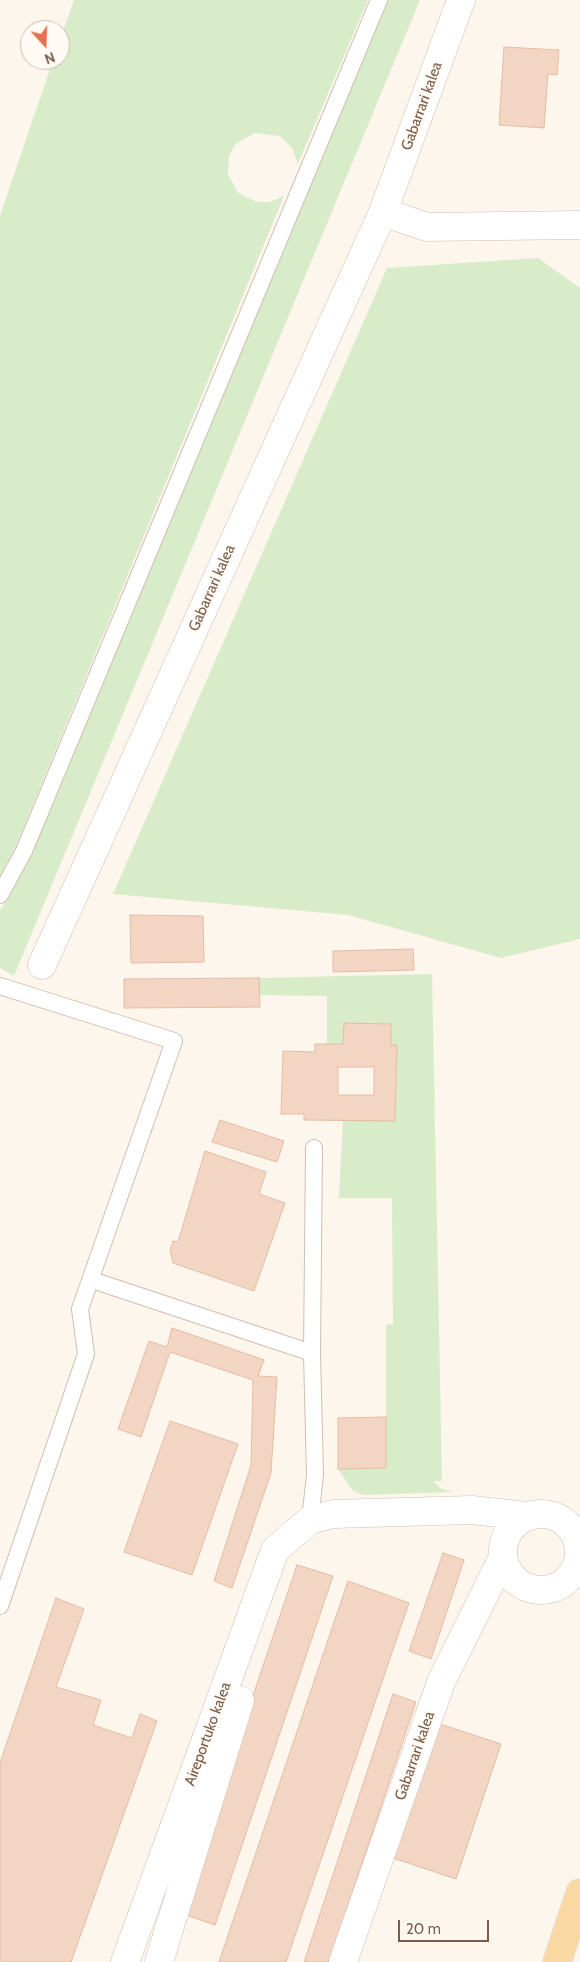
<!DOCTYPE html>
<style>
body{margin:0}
#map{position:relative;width:580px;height:1962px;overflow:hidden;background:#fdf6ec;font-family:Cabin,sans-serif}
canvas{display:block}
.north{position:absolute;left:20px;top:20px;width:50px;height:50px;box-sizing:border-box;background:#fffaf3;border:1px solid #cabbb1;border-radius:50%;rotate:160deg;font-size:14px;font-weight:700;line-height:20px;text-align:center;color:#7a5c4d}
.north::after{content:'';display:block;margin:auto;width:18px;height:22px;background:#e76f51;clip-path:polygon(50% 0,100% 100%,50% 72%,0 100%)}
.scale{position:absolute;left:398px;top:1920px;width:91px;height:22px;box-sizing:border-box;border:2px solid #7a5c4d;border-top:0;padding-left:6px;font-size:15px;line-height:18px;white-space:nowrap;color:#7a5c4d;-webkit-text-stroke:4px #fffaf3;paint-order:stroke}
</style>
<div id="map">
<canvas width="580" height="1962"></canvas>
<div class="north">N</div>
<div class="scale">20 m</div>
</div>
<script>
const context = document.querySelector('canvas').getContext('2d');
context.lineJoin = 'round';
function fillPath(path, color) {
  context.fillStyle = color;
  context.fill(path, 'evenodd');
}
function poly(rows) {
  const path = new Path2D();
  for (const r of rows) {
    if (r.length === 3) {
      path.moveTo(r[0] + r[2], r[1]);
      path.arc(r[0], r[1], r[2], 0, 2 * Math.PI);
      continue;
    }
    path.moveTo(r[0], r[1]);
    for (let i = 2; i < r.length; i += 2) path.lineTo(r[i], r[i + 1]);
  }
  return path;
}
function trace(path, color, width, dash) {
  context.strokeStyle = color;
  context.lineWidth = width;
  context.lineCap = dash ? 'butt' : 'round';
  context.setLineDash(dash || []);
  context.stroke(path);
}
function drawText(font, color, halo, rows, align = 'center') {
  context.font = font + ' Cabin,sans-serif';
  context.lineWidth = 4;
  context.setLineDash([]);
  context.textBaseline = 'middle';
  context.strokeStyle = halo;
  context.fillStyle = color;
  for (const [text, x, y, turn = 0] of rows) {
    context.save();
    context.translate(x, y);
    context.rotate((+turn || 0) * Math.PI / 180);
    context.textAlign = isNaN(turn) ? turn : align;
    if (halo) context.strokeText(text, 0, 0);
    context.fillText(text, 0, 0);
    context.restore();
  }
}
fillPath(poly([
 [74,0,368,0,298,164,292,148,280,136,254,133,236,144,229,156,228,174,238,193,257,202,270,202,284,196,16,846,0,877,0,216,53,60,60,60,60,40],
 [388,0,420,0,14,976,0,968,0,911,31,856],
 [538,258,580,288,580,939,501,958,348,915,113,894,387,268],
 [432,974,442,1481,433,1481,440,1488,453,1492,363,1495,352,1490,338,1469,386,1468,386,1325,393,1324,392,1198,339,1198,343,1120,395,1121,397,1045,391,1045,391,1024,344,1023,343,1044,327,1044,327,996,259,995,259,978]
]), '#d8ecc9');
const building = poly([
 [504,47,559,50,557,75,548,74,544,128,499,125,504,47],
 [130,915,203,916,204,962,131,963,130,915],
 [413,949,414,970,333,972,333,951,413,949],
 [259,978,260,1007,124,1008,124,979,259,978],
 [344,1023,391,1024,391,1045,397,1045,395,1121,304,1120,304,1114,281,1114,283,1051,315,1052,315,1044,343,1044,344,1023],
 [338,1067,374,1067,374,1095,338,1095,338,1067],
 [220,1120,284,1141,277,1162,212,1142,220,1120],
 [205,1151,266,1172,259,1194,285,1203,254,1291,173,1263,170,1250,173,1241,178,1242,205,1151],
 [172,1328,264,1360,258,1376,277,1377,271,1473,232,1588,214,1581,251,1465,253,1380,170,1352,141,1437,118,1429,149,1341,167,1347,172,1328],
 [386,1417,386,1468,338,1469,338,1418,386,1417],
 [170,1421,238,1444,192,1575,124,1552,170,1421],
 [443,1553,464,1560,431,1659,409,1651,443,1553],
 [297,1565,333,1576,215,1925,180,1913,297,1565],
 [348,1581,409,1603,286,1962,219,1962,348,1581],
 [56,1598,84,1609,56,1687,101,1700,93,1725,132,1738,140,1714,157,1721,71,1962,0,1962,0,1763,56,1598],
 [393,1694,416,1702,329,1962,304,1962,393,1694],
 [434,1722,501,1744,456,1879,390,1857,434,1722]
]);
fillPath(building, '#f3d5c3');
trace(building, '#e6bba3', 1);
const service = poly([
 [0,895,24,851,379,0],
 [0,986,174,1041,80,1309,86,1354,0,1606],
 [92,1280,312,1353],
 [310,1520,315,1475,312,1353,314,1148]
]);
const minor = poly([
 [383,212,427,227,580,225],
 [42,965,383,212,461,0],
 [541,1552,38],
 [125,1962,275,1550,310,1520,333,1514,472,1510,526,1516],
 [159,1962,240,1700],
 [343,1962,441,1682,503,1557]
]);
const primary = poly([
 [557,1962,580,1893]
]);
trace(service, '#d1beb0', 18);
trace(minor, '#d1beb0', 29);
trace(primary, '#dad1cd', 29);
trace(service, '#fff', 16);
trace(minor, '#fff', 28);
trace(primary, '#fbd9a5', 28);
drawText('15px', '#7a5c4d', '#fffaf3', [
 ["Gabarrari kalea",422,106,-70],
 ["Gabarrari kalea",212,588,-66],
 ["Aireportuko kalea",208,1734,-70],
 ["Gabarrari kalea",415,1756,-71]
]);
</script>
